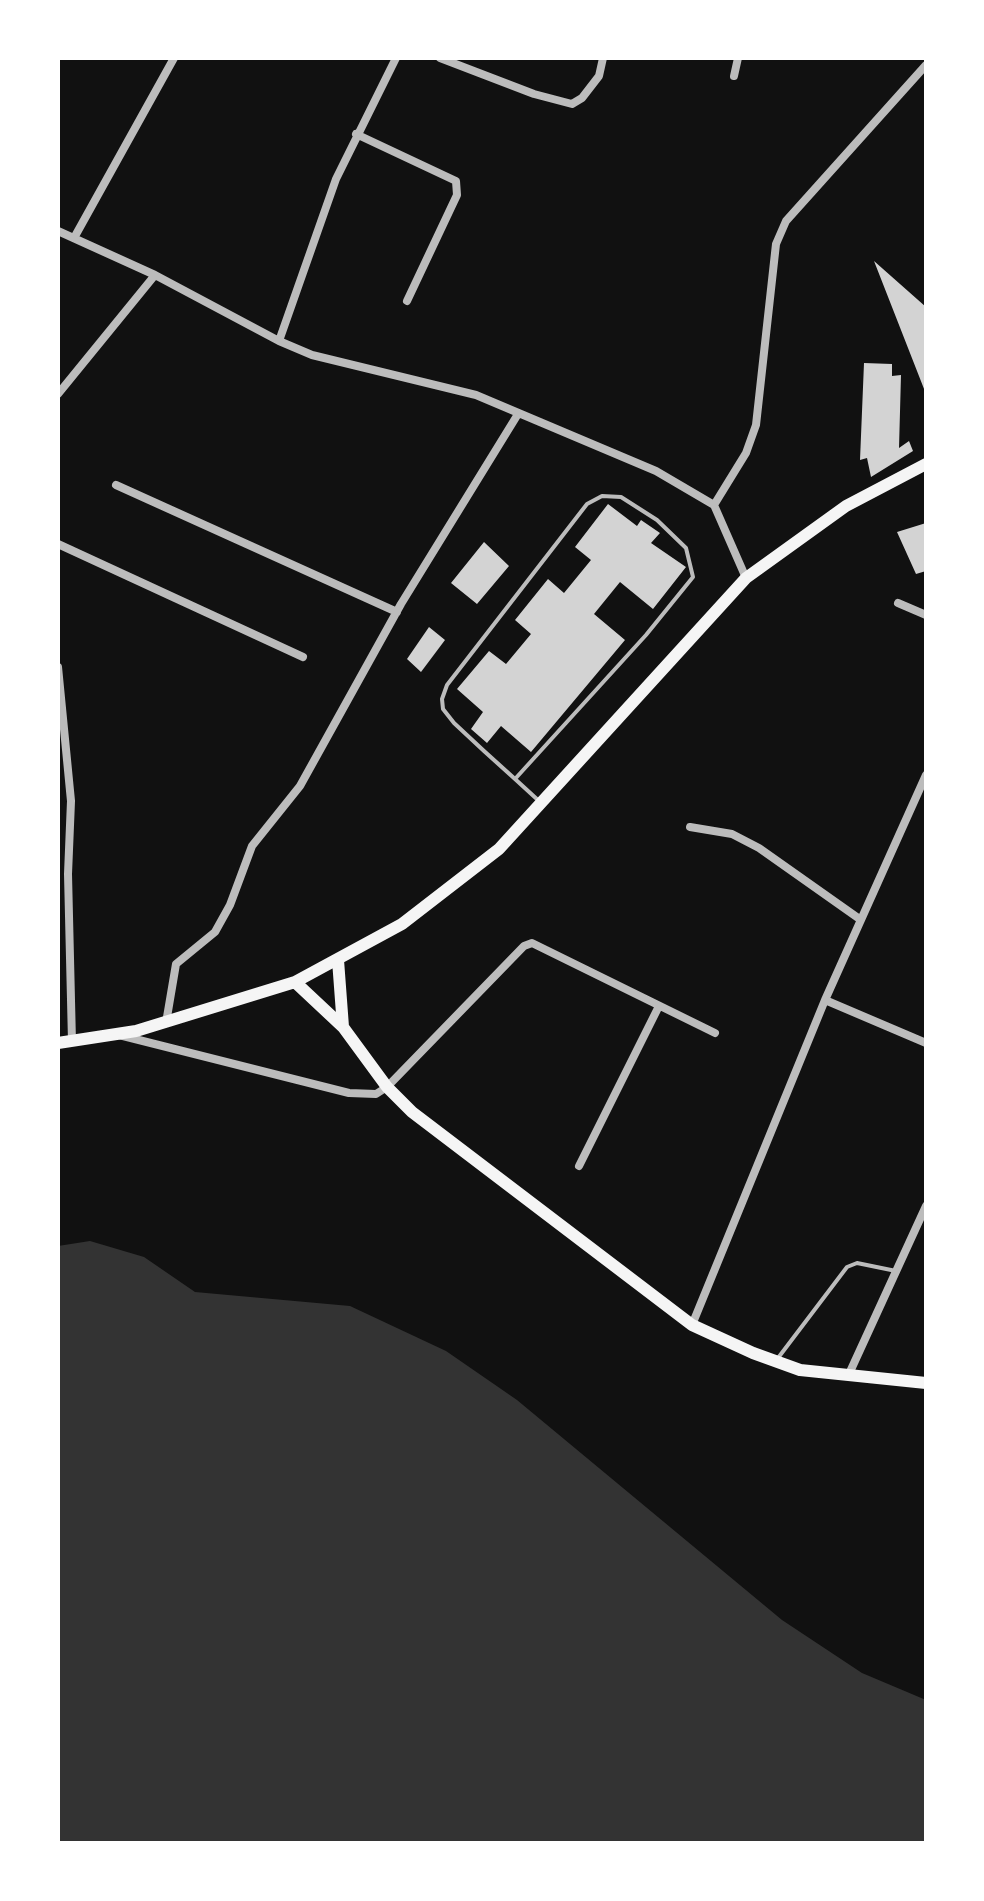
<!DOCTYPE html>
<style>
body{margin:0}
#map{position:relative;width:984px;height:1901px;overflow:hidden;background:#111;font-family:Figtree,sans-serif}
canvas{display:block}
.frame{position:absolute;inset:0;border:60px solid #fff;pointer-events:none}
</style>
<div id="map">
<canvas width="984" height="1901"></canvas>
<div class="frame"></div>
</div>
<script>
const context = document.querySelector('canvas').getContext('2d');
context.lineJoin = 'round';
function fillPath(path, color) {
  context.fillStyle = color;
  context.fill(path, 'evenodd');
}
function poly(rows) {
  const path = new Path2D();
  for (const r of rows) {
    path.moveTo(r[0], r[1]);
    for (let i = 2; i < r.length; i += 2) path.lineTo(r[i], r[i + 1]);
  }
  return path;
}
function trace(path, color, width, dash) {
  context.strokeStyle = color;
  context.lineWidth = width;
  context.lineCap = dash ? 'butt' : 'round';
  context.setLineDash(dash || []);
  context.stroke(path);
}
fillPath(poly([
 [90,1241,144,1257,195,1292,350,1306,446,1351,517,1400,782,1620,862,1673,926,1700,926,1843,58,1843,58,1246]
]), '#333');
fillPath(poly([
 [874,261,926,307,926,394],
 [864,363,892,364,892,376,901,375,899,448,909,441,913,451,871,477,867,458,860,460],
 [608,504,637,526,641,520,660,533,651,543,686,567,653,609,620,582,594,614,625,640,531,752,501,726,487,743,471,729,483,712,457,689,489,651,506,664,531,634,515,620,548,579,564,593,591,560,575,547],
 [926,523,926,571,916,574,897,532],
 [484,542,509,566,477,604,451,583],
 [429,627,445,640,421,672,407,659]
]), '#d3d3d3');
trace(poly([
 [515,779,646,635,693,577,686,548,657,520,621,497,602,496,587,504,447,685,442,699,443,709,454,723,484,751,515,779,539,801],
 [778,1358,847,1267,857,1263,896,1271]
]), '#bcbcbc', 4);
trace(poly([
 [440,58,534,94,572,104,582,98,599,76,603,58],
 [734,76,738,58],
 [356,134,456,181,457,195,407,301],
 [58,231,155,275,279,341,312,355,476,395,656,471,714,505,746,578],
 [74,238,174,58],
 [279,341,336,179,396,58],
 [58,394,155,275],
 [116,485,397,612],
 [714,505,746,453,756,425,776,244,786,221,926,65],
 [58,544,303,657],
 [898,603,926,615],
 [58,667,71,801,68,874,72,1042],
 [690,827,732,834,759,848,861,920],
 [825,1000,926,1043],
 [166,1023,176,964,215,932,230,905,252,846,300,786,401,604,518,414],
 [119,1035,349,1093,376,1094,387,1087,524,946,532,943,715,1033],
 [579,1166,659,1006],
 [692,1325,825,1000,926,775],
 [849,1374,926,1206]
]), '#bcbcbc', 8);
trace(poly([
 [338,960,343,1027],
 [295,982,343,1027,387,1087,412,1112,692,1325,753,1353,800,1370,926,1383],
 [58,1043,136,1031,295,982,402,924,499,849,746,578,846,506,926,464]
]), '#f5f5f5', 12);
</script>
